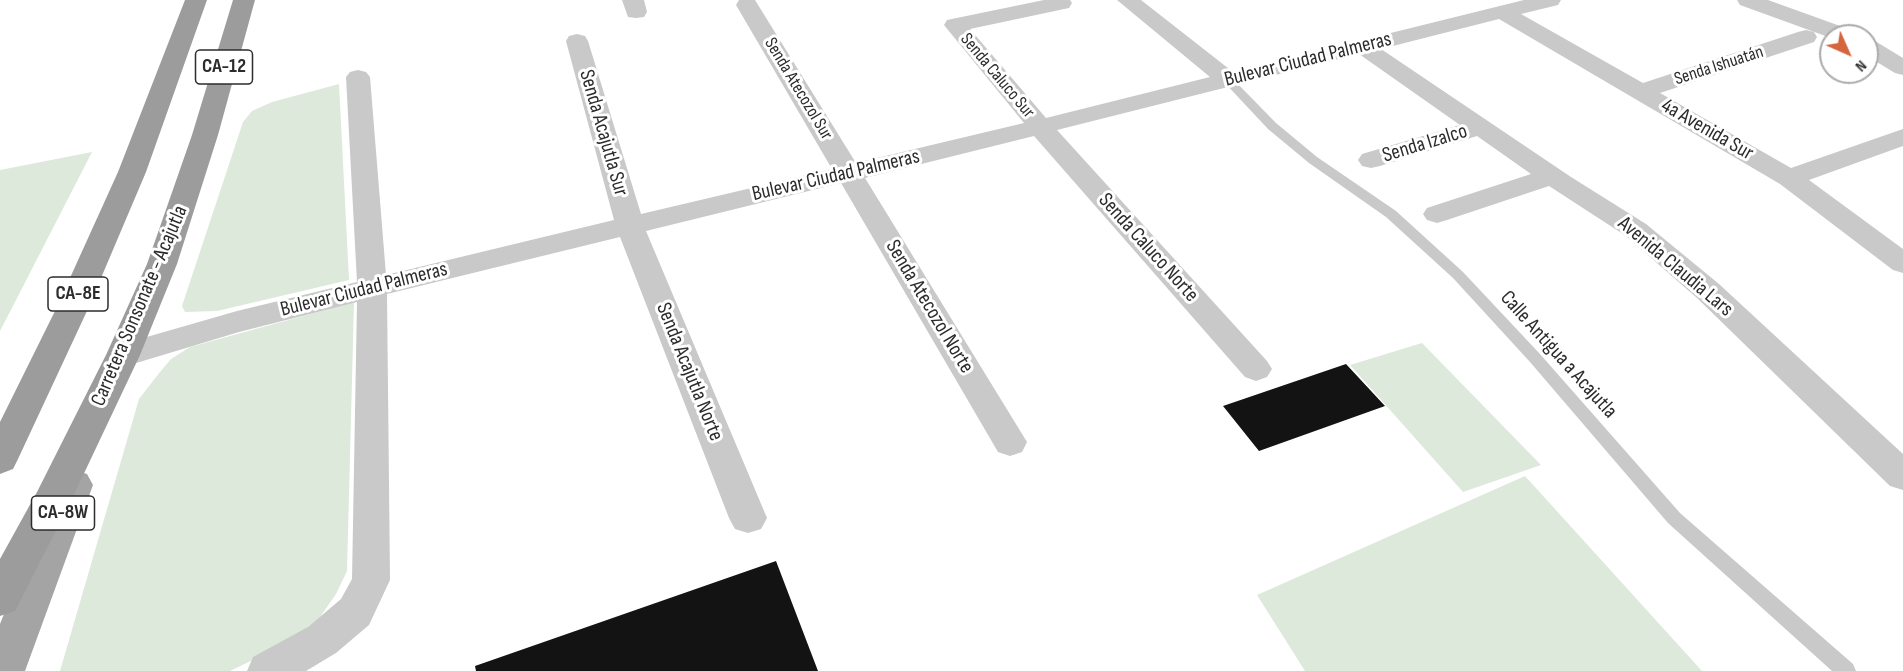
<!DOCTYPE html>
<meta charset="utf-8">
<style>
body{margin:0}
#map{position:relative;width:1903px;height:671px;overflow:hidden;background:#fff;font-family:"Sofia Sans Condensed",sans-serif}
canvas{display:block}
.north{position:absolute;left:1819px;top:24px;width:60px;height:60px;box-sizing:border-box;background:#fff;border:2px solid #ababab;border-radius:50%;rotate:135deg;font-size:16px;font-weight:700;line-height:24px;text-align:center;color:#2c2c2c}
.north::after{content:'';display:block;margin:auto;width:21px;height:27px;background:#d4653e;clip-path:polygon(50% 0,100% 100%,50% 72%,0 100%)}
</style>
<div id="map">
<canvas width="1903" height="671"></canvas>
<div class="north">N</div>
</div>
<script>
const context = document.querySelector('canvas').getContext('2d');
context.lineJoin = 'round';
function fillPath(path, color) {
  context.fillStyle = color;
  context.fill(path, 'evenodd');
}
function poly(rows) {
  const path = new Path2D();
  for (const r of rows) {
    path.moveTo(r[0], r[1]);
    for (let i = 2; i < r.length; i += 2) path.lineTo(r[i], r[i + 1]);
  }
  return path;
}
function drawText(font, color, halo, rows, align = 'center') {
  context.font = font + ' "Sofia Sans Condensed",sans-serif';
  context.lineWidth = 6;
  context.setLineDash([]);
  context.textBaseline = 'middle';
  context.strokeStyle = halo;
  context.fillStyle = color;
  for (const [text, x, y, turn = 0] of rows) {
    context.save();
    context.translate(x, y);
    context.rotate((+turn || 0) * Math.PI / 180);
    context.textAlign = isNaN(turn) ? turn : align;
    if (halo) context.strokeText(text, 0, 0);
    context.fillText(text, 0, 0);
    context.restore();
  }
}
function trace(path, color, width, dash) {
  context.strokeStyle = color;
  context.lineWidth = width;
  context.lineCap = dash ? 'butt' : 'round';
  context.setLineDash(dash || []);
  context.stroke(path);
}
fillPath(poly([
 [339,84,349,280,217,311,185,312,182,306,243,122,252,111,272,102],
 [92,152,15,302,0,331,0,170],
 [354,302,347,571,336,594,320,617,292,641,230,671,60,671,139,399,160,372,171,359,190,347],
 [1422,343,1541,465,1463,492,1350,365],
 [1525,476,1702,671,1305,671,1257,595]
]), '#dde9db');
fillPath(poly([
 [1346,364,1385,406,1259,451,1223,406],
 [776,561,818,671,476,671,475,666]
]), '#131313');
fillPath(poly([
 [1228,77,1232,78,1276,123,1317,157,1396,211,1463,272,1540,354,1680,513,1853,664,1856,671,1832,671,1668,523,1530,362,1453,278,1386,217,1309,163,1268,129,1224,82,1222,80,1228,77]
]), '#c9c9c9');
fillPath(poly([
 [622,0,644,0,647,12,644,17,636,18,628,17,622,0],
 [739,0,755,0,856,163,1024,123,944,25,947,20,1044,0,1070,0,1072,3,1069,8,970,29,1046,118,1210,77,1117,0,1141,0,1233,72,1524,0,1561,0,1558,5,1521,14,1643,83,1798,32,1806,30,1814,32,1817,37,1814,42,1660,93,1791,168,1903,129,1903,146,1809,180,1903,249,1903,273,1893,270,1780,184,1499,19,1381,49,1571,177,1646,224,1719,284,1903,454,1903,490,1890,486,1697,298,1626,236,1549,186,1447,220,1437,223,1427,220,1423,214,1427,208,1531,174,1477,136,1380,166,1371,168,1362,166,1358,160,1362,154,1460,125,1359,54,1057,130,1267,361,1272,369,1267,377,1256,381,1245,377,1034,136,865,178,1027,442,1022,452,1010,456,998,452,841,183,646,231,767,518,761,529,748,533,735,529,729,518,620,237,387,294,390,580,369,625,336,653,306,671,247,671,253,657,308,627,341,599,352,579,357,302,239,332,123,367,112,363,107,355,112,347,237,311,357,282,346,77,350,72,358,70,366,72,370,77,386,275,614,220,566,41,569,36,577,34,585,36,588,41,641,214,832,169,736,5,739,0],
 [1737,0,1768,0,1854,31,1857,36,1831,36,1831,38,1740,5,1737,0],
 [1867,39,1875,41,1903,58,1903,75,1895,73,1867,56,1867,39]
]), '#c9c9c9');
fillPath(poly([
 [74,470,87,474,93,485,25,671,0,671,0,624,55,485,61,474,74,470]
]), '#a4a4a4');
fillPath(poly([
 [185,0,207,0,146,172,87,311,18,459,13,469,0,474,0,422,55,311,118,172,185,0],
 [233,0,255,0,218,135,177,264,140,355,70,503,15,611,0,616,0,559,37,492,106,355,147,264,192,135,233,0]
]), '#9c9c9c');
drawText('18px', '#2c2c2c', '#fff', [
 ["Senda Ishuatán",1719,66,-18],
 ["Senda Caluco Sur",997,76,50],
 ["Senda Atecozol Sur",798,89,59]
]);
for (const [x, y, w] of [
 [224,67,57],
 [78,294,60],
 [63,513,63]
]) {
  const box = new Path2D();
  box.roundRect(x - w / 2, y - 17, w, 34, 4.5);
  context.fillStyle = '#fff';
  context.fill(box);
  trace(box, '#2c2c2c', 1.5);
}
drawText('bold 20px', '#2c2c2c', null, [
 ["CA-12",224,67],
 ["CA-8E",78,294],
 ["CA-8W",63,513]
]);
drawText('21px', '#2c2c2c', '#fff', [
 ["Bulevar Ciudad Palmeras",1308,60,-14],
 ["4a Avenida Sur",1707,130,30],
 ["Senda Acajutla Sur",603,133,74],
 ["Senda Izalco",1425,144,-17],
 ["Bulevar Ciudad Palmeras",836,176,-13],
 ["Senda Caluco Norte",1148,248,48],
 ["Avenida Claudia Lars",1675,267,40],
 ["Bulevar Ciudad Palmeras",364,290,-14],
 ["Carretera Sonsonate - Acajutla",140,306,-67],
 ["Senda Atecozol Norte",929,307,59],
 ["Calle Antigua a Acajutla",1558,355,48],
 ["Senda Acajutla Norte",689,372,68]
]);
</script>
